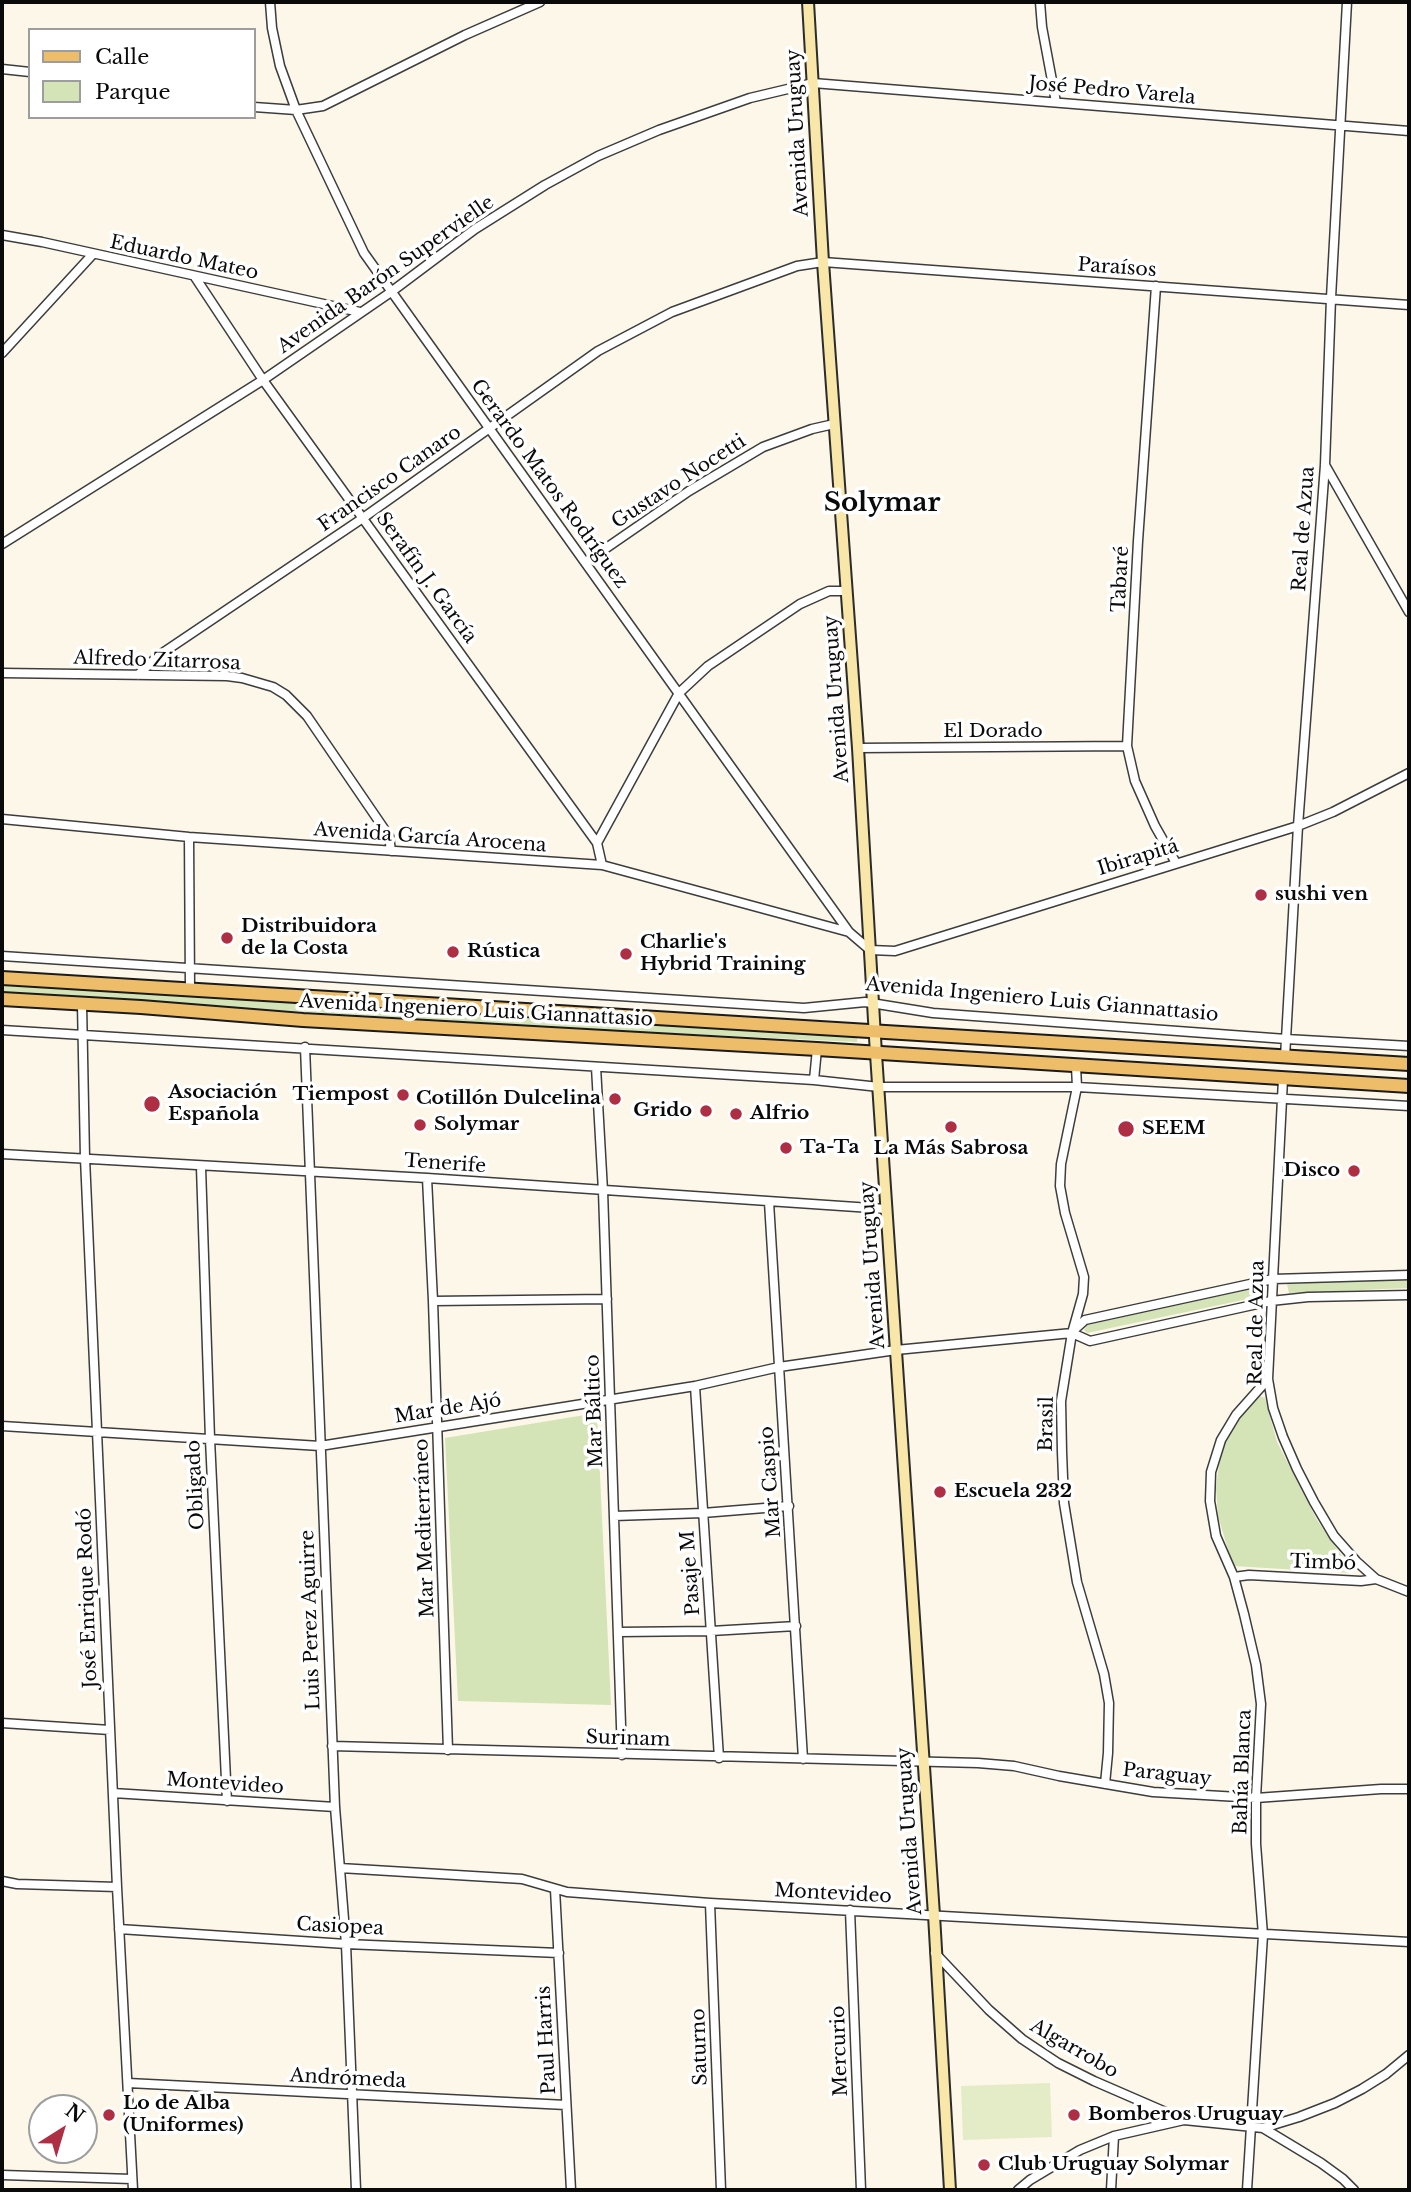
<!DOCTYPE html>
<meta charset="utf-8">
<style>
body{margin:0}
#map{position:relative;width:1411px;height:2192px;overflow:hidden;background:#fdf7e9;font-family:"Libre Baskerville",serif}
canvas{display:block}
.frame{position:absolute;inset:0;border:4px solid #0a0a0a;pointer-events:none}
.legend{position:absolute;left:28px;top:28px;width:228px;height:91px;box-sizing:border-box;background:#fff;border:2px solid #9d9d9d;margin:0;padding:9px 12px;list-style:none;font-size:21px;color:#0a0a0a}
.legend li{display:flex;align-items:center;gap:14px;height:35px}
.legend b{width:35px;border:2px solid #9d9d9d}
.north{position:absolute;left:28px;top:2094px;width:70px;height:70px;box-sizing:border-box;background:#fff;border:2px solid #9d9d9d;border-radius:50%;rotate:37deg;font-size:19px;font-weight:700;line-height:28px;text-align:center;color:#0a0a0a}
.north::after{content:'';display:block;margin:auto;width:24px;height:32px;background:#ae2e44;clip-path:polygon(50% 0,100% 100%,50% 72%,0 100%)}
</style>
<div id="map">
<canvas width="1411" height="2192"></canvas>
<div class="frame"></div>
<ul class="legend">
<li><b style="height:9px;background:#eebd69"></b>Calle</li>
<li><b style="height:19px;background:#d4e4b6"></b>Parque</li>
</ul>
<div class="north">N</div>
</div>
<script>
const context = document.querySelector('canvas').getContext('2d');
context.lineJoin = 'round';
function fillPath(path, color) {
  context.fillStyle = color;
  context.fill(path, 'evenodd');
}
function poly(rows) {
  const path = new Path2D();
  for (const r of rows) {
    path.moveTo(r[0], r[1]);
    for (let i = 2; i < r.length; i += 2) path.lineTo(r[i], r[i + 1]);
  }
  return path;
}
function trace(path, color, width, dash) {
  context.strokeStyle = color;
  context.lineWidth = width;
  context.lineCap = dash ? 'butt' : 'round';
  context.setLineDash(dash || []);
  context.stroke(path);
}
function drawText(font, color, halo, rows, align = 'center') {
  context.font = font + ' "Libre Baskerville",serif';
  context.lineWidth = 7;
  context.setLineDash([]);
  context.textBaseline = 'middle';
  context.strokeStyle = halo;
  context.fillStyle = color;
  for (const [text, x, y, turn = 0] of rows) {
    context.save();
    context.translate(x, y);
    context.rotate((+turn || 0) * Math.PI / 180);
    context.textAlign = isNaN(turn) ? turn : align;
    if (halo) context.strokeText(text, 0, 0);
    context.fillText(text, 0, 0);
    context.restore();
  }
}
fillPath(poly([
 [2,984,582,1020,857,1036,857,1042,584,1029,359,1015,2,993],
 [1387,1280,1409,1280,1409,1288,1289,1293,1287,1284],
 [1256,1288,1257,1297,1087,1333,1084,1330,1087,1325],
 [1257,1395,1265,1398,1277,1442,1317,1520,1342,1556,1355,1569,1350,1573,1233,1566,1218,1516,1216,1488,1219,1464,1226,1441,1240,1415],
 [597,1413,611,1705,458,1701,445,1438]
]), '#d4e4b6');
fillPath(poly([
 [1050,2083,1052,2137,963,2140,961,2086]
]), '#e4ecc7');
const street = poly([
 [270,2,272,28,280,66,296,110,364,253,849,932,870,950,895,951,1298,826,1333,812,1409,773],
 [1040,2,1042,27,1056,102],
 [2,69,30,72],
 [254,107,296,110,323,106,465,35,540,2],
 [2,235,42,242,360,312],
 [195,277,263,380,597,843,602,865],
 [1156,286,1138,541,1127,746,1135,781,1155,826,1176,863],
 [2,353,93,254],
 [1325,465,1409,612],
 [2,544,263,380,391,292,475,229,545,185,598,156,659,130,750,98,813,83,1409,131],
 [586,562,689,491,763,447,812,429,834,424],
 [2,673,227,676,242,678,273,687,286,695,307,716,389,836,391,851],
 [138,675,158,656,363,518,598,351,672,312,797,266,823,262,1409,305],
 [858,748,1127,746],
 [2,819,189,837,602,865,849,932],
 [189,837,190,989],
 [597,843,679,693,708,666,800,604,829,591,846,591],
 [2,956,804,1008,865,1002,933,1013,1286,1039,1409,1046],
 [82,1004,85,1158,117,1887,133,2190],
 [2,1030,814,1080,879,1087,1077,1087,1409,1106],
 [305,1047,335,1807,346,1944,356,2190],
 [1285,1057,1298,826,1325,465,1331,298,1347,2],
 [1076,1066,1077,1087,1061,1164,1060,1186,1065,1213,1084,1277,1083,1294,1072,1333,1061,1401,1062,1452,1064,1503,1077,1582,1104,1674,1109,1703,1108,1753,1105,1784],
 [596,1067,603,1191,622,1755],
 [1283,1079,1268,1379,1273,1408,1283,1437,1297,1469,1314,1502,1334,1536,1356,1561,1376,1579],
 [814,1080,817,1049],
 [2,1154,427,1178,886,1209],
 [201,1167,210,1439,227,1801],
 [427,1178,433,1301,448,1750],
 [769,1202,803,1759],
 [433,1301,607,1299],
 [1074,1330,1085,1320,1273,1279,1409,1275],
 [695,1386,719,1758],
 [2,1426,320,1446,695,1386,779,1367,896,1350,1072,1333,1090,1341,1271,1301,1308,1297,1409,1295],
 [614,1516,703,1513,789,1506],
 [1234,1577,1249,1575,1361,1581,1376,1579,1409,1592],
 [618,1632,711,1631,796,1626],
 [2,1723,110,1730],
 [332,1746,978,1763,1014,1766,1059,1776,1153,1792,1256,1798,1381,1789,1409,1789],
 [113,1793,335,1807],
 [340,1868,522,1879,567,1892,710,1903,1409,1942],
 [2,1881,17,1884,117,1887],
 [555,1889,571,2190],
 [710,1903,721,2190],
 [850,1910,861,2190],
 [119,1929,346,1944,559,1953],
 [935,1953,989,2010,1022,2039,1058,2063,1094,2081,1184,2120],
 [128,2083,566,2105],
 [1263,2128,1321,2163,1343,2179,1354,2190],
 [2,2175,132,2179],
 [1018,2190,1030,2180,1080,2150,1114,2136,1184,2120,1263,2128,1299,2117,1335,2103,1362,2089,1386,2074,1409,2055],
 [1111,2190,1114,2136],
 [1247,2190,1263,1935,1256,1844,1256,1798,1261,1704,1256,1665,1244,1614,1234,1577,1216,1536,1210,1501,1211,1472,1221,1440,1236,1415,1268,1379]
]);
const secondary = poly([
 [808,2,823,262,858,748,876,1054,934,1915,950,2190]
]);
const primary = poly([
 [2,978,1409,1064],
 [2,999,141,1007,303,1020,817,1049,1409,1086]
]);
trace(street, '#3d3d3d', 11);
trace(secondary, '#2c2c2c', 14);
trace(primary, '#1b1b1b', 16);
trace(street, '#fff', 8);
trace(secondary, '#f9e6a9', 10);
trace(primary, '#eebd69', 12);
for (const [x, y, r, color] of [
 [1261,895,7,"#ae2e44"],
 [227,938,7,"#ae2e44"],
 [453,952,7,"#ae2e44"],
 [626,954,7,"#ae2e44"],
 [403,1095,7,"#ae2e44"],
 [615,1099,7,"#ae2e44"],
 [152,1104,9,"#ae2e44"],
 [706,1111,7,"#ae2e44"],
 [736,1114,7,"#ae2e44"],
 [420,1125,7,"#ae2e44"],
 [951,1127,7,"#ae2e44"],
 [1126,1129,9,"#ae2e44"],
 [786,1148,7,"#ae2e44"],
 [1354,1171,7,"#ae2e44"],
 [940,1492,7,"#ae2e44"],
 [109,2115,7,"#ae2e44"],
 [1074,2115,7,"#ae2e44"],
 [984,2165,7,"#ae2e44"]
]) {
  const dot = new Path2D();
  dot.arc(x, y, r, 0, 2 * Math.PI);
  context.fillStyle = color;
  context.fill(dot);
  trace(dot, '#fff', 2.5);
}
drawText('19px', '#0a0a0a', '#fff', [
 ["José Pedro Varela",1112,91,5],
 ["Avenida Uruguay",798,133,-93],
 ["Eduardo Mateo",184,258,12],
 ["Paraísos",1117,268,4],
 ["Avenida Barón Supervielle",386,275,-35],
 ["Francisco Canaro",390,479,-35],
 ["Gustavo Nocetti",679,482,-33],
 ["Gerardo Matos Rodríguez",549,484,54],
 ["Real de Azua",1304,529,-86],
 ["Serafín J. García",426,578,54],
 ["Tabaré",1121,579,-87],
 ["Alfredo Zitarrosa",157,661,2],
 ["Avenida Uruguay",837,699,-94],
 ["El Dorado",993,732],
 ["Avenida García Arocena",430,838,4],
 ["Ibirapitá",1138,858,-17],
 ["Avenida Ingeniero Luis Giannattasio",1042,1000,5],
 ["Avenida Ingeniero Luis Giannattasio",476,1011,3],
 ["Tenerife",445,1164,4],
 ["Avenida Uruguay",873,1265,-94],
 ["Real de Azua",1257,1323,-89],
 ["Mar de Ajó",448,1409,-9],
 ["Mar Báltico",595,1411,-92],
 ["Brasil",1047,1424,-89],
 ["Mar Caspio",771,1482,-94],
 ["Obligado",196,1485,-93],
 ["Mar Mediterráneo",425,1528,-92],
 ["Timbó",1323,1563,2],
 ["Pasaje M",691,1573,-94],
 ["José Enrique Rodó",88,1598,-92],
 ["Luis Perez Aguirre",311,1620,-92],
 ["Surinam",628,1739,2],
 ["Bahía Blanca",1243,1772,-88],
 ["Paraguay",1167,1775,6],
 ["Montevideo",225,1784,4],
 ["Avenida Uruguay",910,1831,-94],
 ["Montevideo",833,1894,3],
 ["Casiopea",340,1927,3],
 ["Paul Harris",547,2040,-93],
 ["Saturno",700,2047,-92],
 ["Algarrobo",1074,2049,30],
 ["Mercurio",840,2051,-92],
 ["Andrómeda",348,2079,3]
]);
drawText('bold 19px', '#0a0a0a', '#fff', [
 ["sushi ven",1275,895],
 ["Distribuidora",241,927],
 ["de la Costa",241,949],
 ["Charlie's",640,943],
 ["Hybrid Training",640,965],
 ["Rústica",467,952],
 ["Asociación",168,1093],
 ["Española",168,1115],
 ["Tiempost",389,1095,"right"],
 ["Cotillón Dulcelina",601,1099,"right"],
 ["Grido",692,1111,"right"],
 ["Alfrio",750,1114],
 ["Solymar",434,1125],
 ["SEEM",1142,1129],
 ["Ta-Ta",800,1148],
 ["La Más Sabrosa",951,1149,"center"],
 ["Disco",1340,1171,"right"],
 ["Escuela 232",954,1492],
 ["Lo de Alba",123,2104],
 ["(Uniformes)",123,2126],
 ["Bomberos Uruguay",1088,2115],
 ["Club Uruguay Solymar",998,2165]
], 'left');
drawText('bold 26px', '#0a0a0a', '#fff', [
 ["Solymar",882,504]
]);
</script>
